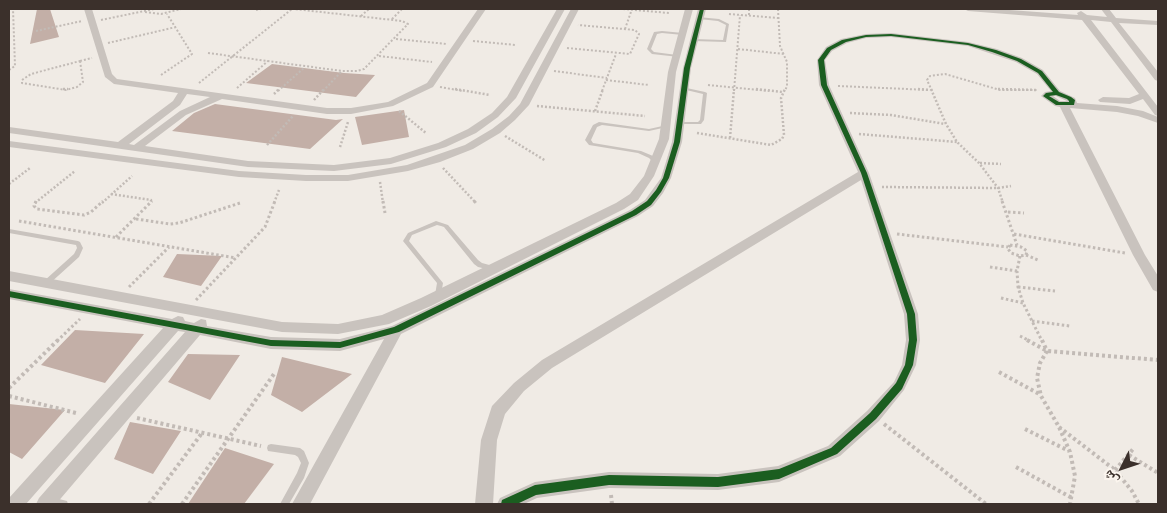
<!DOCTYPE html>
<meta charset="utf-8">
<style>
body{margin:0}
#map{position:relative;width:1167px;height:513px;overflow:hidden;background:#f0ebe5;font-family:"IBM Plex Sans","Noto Naskh Arabic",sans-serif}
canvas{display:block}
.frame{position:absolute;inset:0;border:10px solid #3b302b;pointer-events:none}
.north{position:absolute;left:1097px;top:443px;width:50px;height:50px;-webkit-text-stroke:4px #fbf5ee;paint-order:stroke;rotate:229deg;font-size:14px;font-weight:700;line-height:20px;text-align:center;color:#3b302b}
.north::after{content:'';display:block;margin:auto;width:18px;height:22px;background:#3b302b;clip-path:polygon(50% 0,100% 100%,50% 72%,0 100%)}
</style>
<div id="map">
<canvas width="1167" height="513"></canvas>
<div class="frame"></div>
<div class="north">ش</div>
</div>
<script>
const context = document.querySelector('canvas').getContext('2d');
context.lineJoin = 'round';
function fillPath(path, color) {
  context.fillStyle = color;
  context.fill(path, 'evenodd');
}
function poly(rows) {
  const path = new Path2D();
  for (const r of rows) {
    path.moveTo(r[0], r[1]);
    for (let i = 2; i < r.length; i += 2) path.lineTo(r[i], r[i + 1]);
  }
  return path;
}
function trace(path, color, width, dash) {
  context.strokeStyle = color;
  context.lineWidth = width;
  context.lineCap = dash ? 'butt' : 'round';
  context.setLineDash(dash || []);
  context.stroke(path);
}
fillPath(poly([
 [37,9,50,9,59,37,30,44],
 [272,64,344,73,375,75,356,97,246,83],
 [215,104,336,120,343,119,310,149,172,131,194,113],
 [404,110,409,137,362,145,355,117],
 [177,254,222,256,201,286,163,277],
 [75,330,144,334,105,383,41,365],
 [188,354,240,355,210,400,168,382],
 [282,357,352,374,302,412,271,395],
 [9,404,65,410,22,459,9,452],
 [130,422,181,431,153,474,114,459],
 [225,448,274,464,244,504,188,504]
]), '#c3afa7');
trace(poly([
 [623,9,669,13],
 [749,9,749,16],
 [778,9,780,46,787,62,787,86,785,91],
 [256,10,261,9],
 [145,12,161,14,181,9],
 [729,14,778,18],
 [361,16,369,9],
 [392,19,402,9],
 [101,20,154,9],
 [625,29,632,9],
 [36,31,82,21],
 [396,39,447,44],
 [473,41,516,45],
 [108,43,176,27],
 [567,48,630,54,639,34,635,30,578,25],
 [738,49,784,54],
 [208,53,342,71,357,71,364,69,408,24,402,21,294,9],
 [379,56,432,62],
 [80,61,83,82,77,87,66,90,22,83,22,80,31,74,80,61],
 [80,61,92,58],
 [9,70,15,66,13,9],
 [554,71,607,78],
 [161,75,192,54,167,14],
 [606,80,649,85],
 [199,83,292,9],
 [708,85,769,91],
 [838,86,930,90],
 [440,87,463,91],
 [237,88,268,61],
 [278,91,305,67],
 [323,91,342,71],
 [602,91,616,54],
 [734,91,740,15],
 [932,91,927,80,930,76,945,74,1000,90,1038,90]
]), '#c2bbb6', 2, [2, 2]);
trace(poly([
 [63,89,68,89],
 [455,89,490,95],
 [756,89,783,92],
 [918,89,930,90],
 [931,89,946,124,957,142,979,163,998,188,1003,203],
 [998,89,1038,90],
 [274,94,279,89],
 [314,100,324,89],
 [537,106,645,116],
 [399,111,426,133],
 [595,111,603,89],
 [850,113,891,115,945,124],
 [697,133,771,145,782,139,784,135,781,98,785,89],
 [859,134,957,142],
 [505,136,546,161],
 [730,138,734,89],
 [267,145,293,116],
 [340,147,348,122],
 [980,163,1001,164],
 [443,168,476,203],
 [380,182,383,203],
 [9,184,30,168],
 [882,187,998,188,1011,186],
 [111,194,151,200,151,203],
 [35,203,75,171],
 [102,203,132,176],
 [274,203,279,190]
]), '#c2bbb6', 2.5, [2, 2]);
trace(poly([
 [36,201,34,206,37,209,84,215,91,212,103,201],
 [383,201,385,213],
 [474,201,477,204],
 [1002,201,1017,245],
 [1008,212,1024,213],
 [136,219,170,224,179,223,240,203],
 [19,221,236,258],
 [897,234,1008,247],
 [1014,234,1125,253],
 [116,237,152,201],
 [1010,245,1021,247,1027,251,1026,255,1020,256,1011,253,1008,249,1010,245],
 [1026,255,1038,260],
 [1020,256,1017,271,1018,287,1023,303,1042,341],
 [990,267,1017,271],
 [129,287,169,247],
 [1018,287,1055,291],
 [1001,298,1023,303],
 [196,300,265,227,275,201],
 [1032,321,1070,326],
 [1020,336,1030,341],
 [57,341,80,319]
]), '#c2bbb6', 3, [2.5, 2.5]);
trace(poly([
 [1027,340,1047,351,1158,360],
 [1042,340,1047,351,1040,363,1037,378,1041,396,1059,427,1070,452,1075,476,1070,504],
 [999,372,1041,395],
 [9,388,58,340],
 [9,396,76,413],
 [137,418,261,446],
 [884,424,986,504],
 [1059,427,1115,470,1132,491,1139,504],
 [1025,429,1069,451],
 [1129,455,1158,473],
 [1016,467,1072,498],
 [1115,470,1134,448],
 [611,495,612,504],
 [149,504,202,433],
 [182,504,274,374]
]), '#c2bbb6', 4, [3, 3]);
fillPath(poly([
 [698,17,719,19,729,24,726,42,693,41,693,39,694,39,723,40,726,25,718,21,699,19,697,18,698,17],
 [662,31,683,33,685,34,683,35,662,33,657,34,651,49,654,52,677,55,679,55,679,57,652,54,647,49,654,32,662,31],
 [682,87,705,92,707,93,704,120,701,124,680,124,678,123,680,122,698,122,700,120,703,94,682,89,682,87],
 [599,122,649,129,667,125,667,127,649,131,602,125,597,127,591,140,593,143,641,151,653,156,658,161,657,162,653,162,649,158,638,153,589,145,585,140,593,125,599,122],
 [436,221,448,225,478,260,482,263,493,266,494,268,491,270,478,267,474,264,444,227,441,226,437,225,412,235,409,241,443,283,441,295,440,297,436,297,435,295,437,283,403,241,408,233,436,221],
 [9,229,78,241,80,242,83,248,79,257,48,285,44,285,43,283,44,281,74,254,77,248,76,245,9,233,9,229],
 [271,444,300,448,304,451,309,463,304,478,289,504,280,504,297,473,301,463,298,457,295,455,268,451,267,448,268,445,271,444],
 [51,497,67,501,68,504,48,504,47,501,48,498,51,497]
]), '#c9c3be');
fillPath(poly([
 [84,9,92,9,112,74,117,79,327,108,351,108,388,102,427,83,478,9,486,9,433,87,393,106,351,114,327,114,222,99,186,115,145,146,248,161,334,165,390,158,438,143,468,129,492,113,507,97,557,9,565,9,516,98,498,117,476,133,446,147,391,164,334,171,248,167,9,133,9,127,118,142,173,101,178,93,114,84,105,77,84,9],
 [187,94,210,97,180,111,134,145,129,144,180,105,187,94],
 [571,9,579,9,529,105,515,120,500,133,473,149,440,162,408,171,348,181,306,181,239,177,9,147,9,141,239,171,306,175,348,175,407,165,465,145,492,129,509,116,520,104,571,9],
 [685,9,693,9,676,72,669,139,654,176,638,200,624,209,431,306,389,324,338,334,282,332,9,281,9,271,282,322,338,324,382,315,421,298,616,203,630,194,644,176,659,139,668,72,685,9],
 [698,9,706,9,691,68,682,142,671,178,663,193,653,206,638,216,401,334,310,504,292,504,384,339,340,351,271,349,200,335,56,504,36,504,39,498,185,332,178,331,26,504,9,504,9,498,163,328,9,299,9,289,172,319,178,316,183,317,185,321,194,323,201,319,206,320,207,326,271,337,340,339,392,326,630,210,645,200,661,178,672,142,683,68,698,9],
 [964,9,996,9,1078,15,1077,13,1081,11,1087,15,1107,17,1101,9,1109,9,1116,18,1158,21,1158,25,1119,23,1158,72,1158,81,1155,80,1111,22,1091,20,1158,107,1158,116,1155,115,1143,99,1130,104,1100,102,1098,100,1103,97,1129,98,1139,94,1082,20,968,11,964,9],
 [891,33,968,42,997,49,1022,58,1043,70,1060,91,1075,98,1077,103,1117,106,1143,111,1158,117,1158,123,1138,116,1117,112,1070,108,1145,255,1158,276,1158,292,1153,290,1133,255,1060,107,1055,106,1041,96,1045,92,1051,91,1037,74,1016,62,968,46,891,37,866,38,847,43,832,51,825,60,829,85,869,173,918,314,920,340,916,365,904,390,879,421,840,456,779,482,718,490,609,488,537,498,524,504,497,504,500,498,535,482,609,472,718,474,778,466,828,446,867,411,894,382,902,365,906,340,904,314,861,180,552,368,524,391,505,414,497,440,493,504,475,504,481,440,492,406,514,383,542,360,858,172,819,85,817,60,826,47,841,39,866,34,891,33],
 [1053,96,1056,96,1067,101,1060,101,1053,96]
]), '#c9c3be');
fillPath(poly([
 [700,9,704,9,690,68,680,142,669,178,661,192,651,205,636,215,399,332,340,348,271,346,9,297,9,291,271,340,340,342,394,327,632,211,647,201,656,190,663,178,674,142,684,68,700,9],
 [891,34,968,43,996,50,1021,59,1042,71,1059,92,1071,97,1075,100,1074,105,1056,105,1043,96,1046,93,1053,92,1038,73,1017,61,992,52,968,45,891,36,866,37,846,42,831,50,824,60,827,85,867,173,915,314,917,340,913,365,902,389,876,419,837,454,779,479,718,487,609,485,536,495,517,504,501,504,502,500,535,485,609,475,718,477,779,469,831,448,870,413,896,383,905,365,909,340,907,314,861,173,821,85,818,60,827,48,842,40,866,35,891,34],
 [1056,95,1067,99,1069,101,1069,102,1059,102,1049,96,1056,95]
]), '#1b5e20');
</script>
